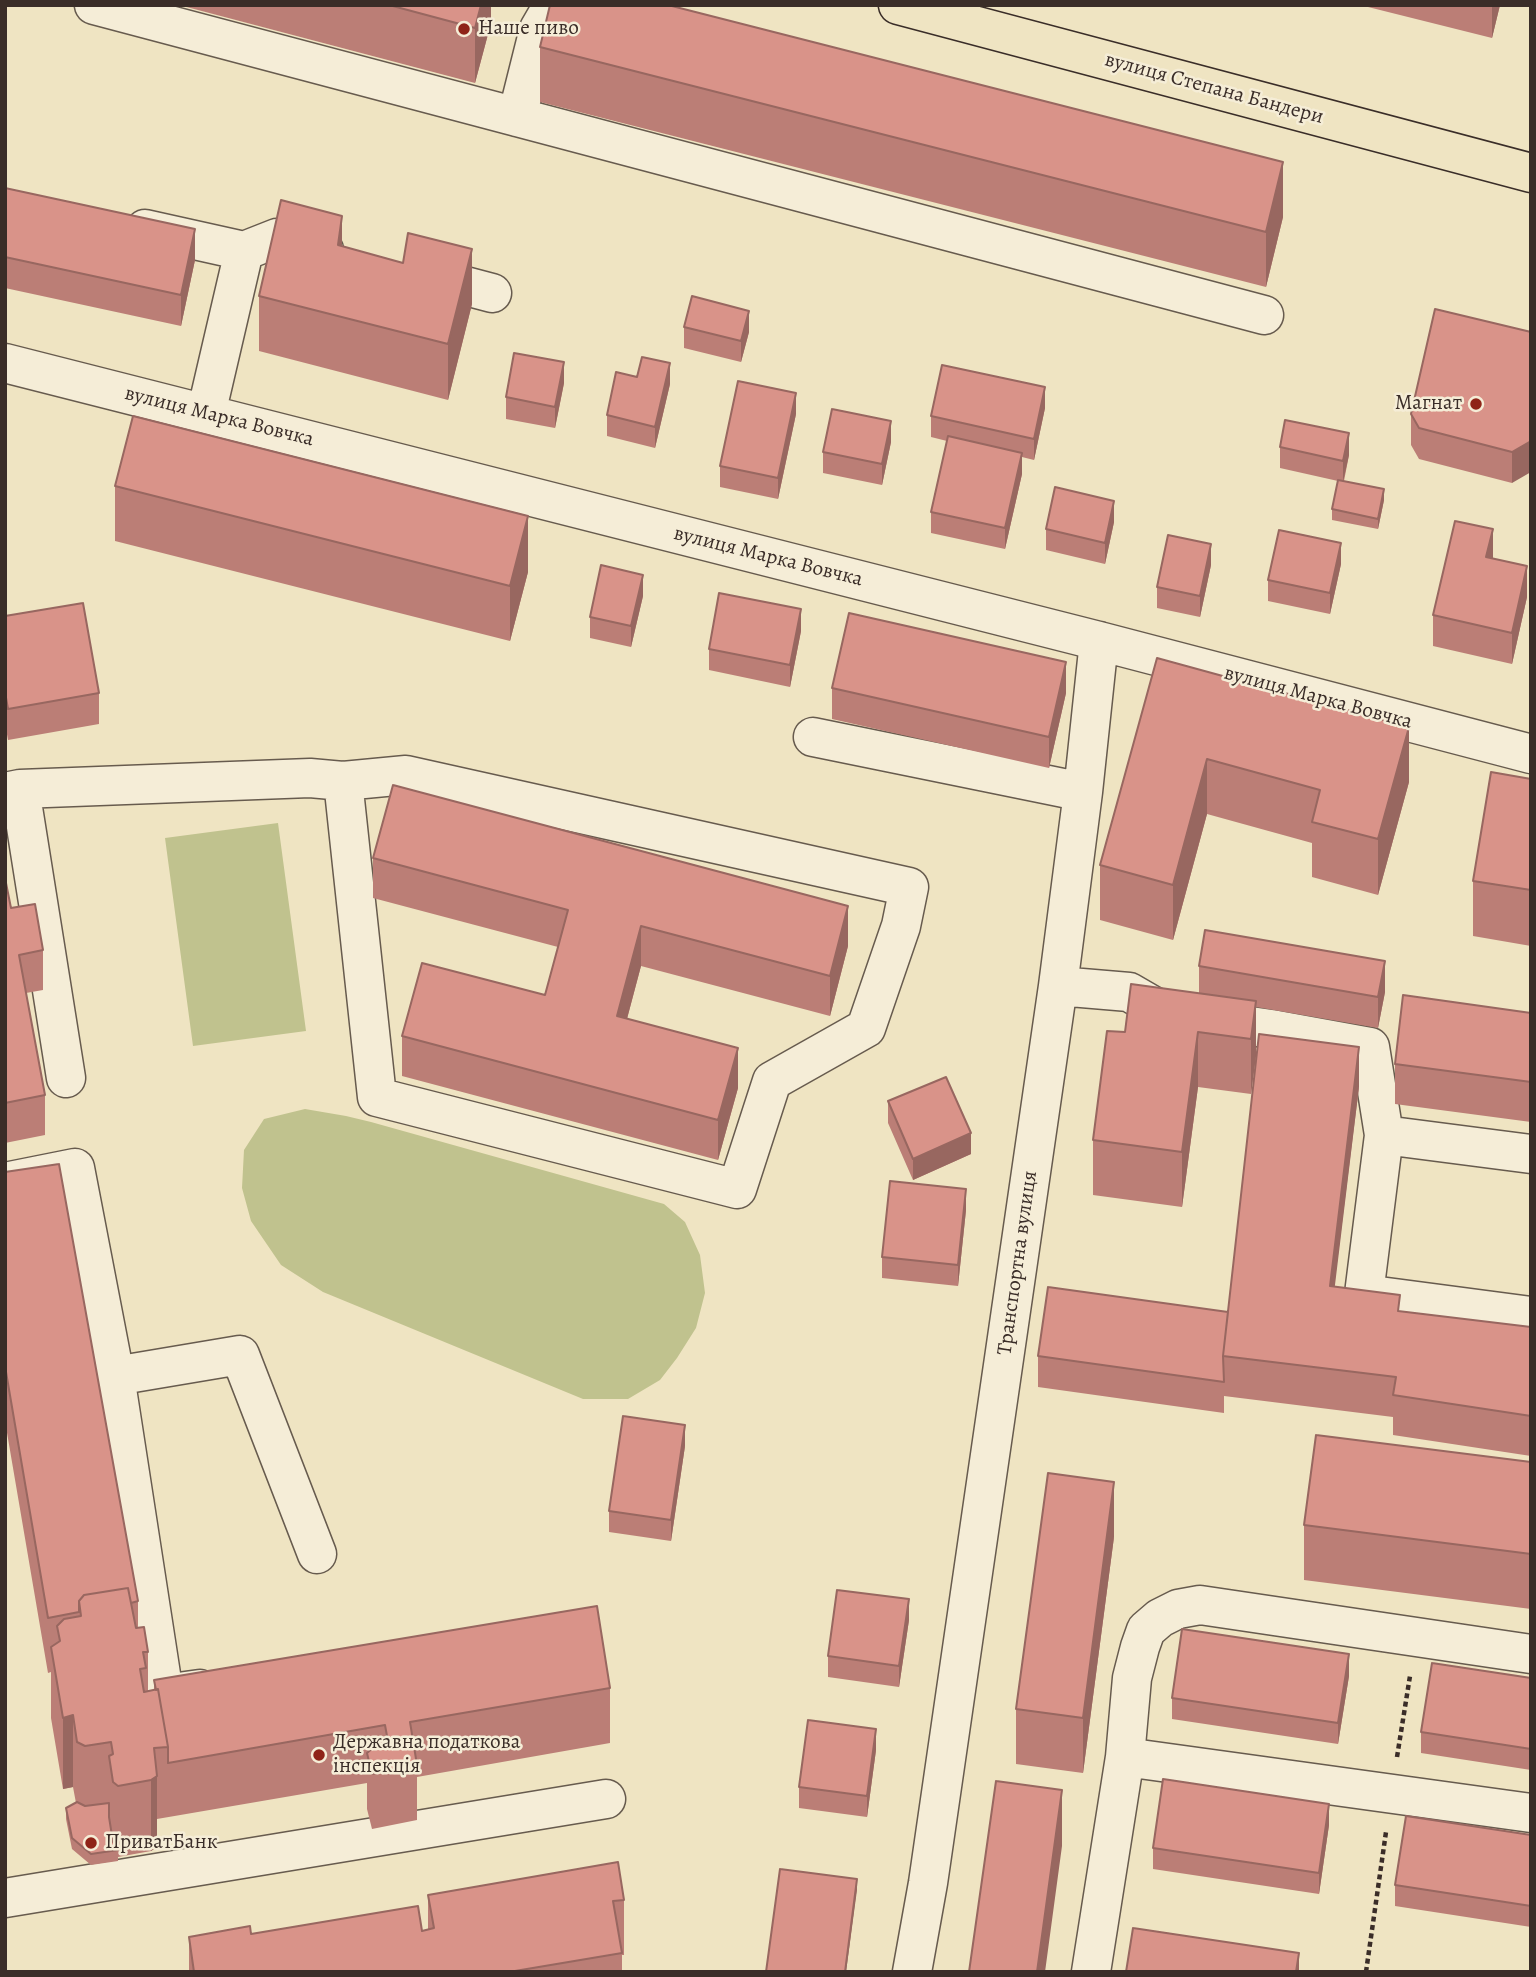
<!DOCTYPE html>
<meta charset="utf-8">
<style>
body{margin:0}
#map{position:relative;width:1536px;height:1977px;overflow:hidden;background:#efe4c2;font-family:Alegreya,serif}
canvas{display:block}
.frame{position:absolute;inset:0;border:7px solid #3a2d28;pointer-events:none}
</style>
<div id="map">
<canvas width="1536" height="1977"></canvas>
<div class="frame"></div>
</div>
<script>
const context = document.querySelector('canvas').getContext('2d');
context.lineJoin = 'round';
function fillPath(path, color) {
  context.fillStyle = color;
  context.fill(path, 'evenodd');
}
function poly(rows) {
  const path = new Path2D();
  for (const r of rows) {
    path.moveTo(r[0], r[1]);
    for (let i = 2; i < r.length; i += 2) path.lineTo(r[i], r[i + 1]);
  }
  return path;
}
function trace(path, color, width, dash) {
  context.strokeStyle = color;
  context.lineWidth = width;
  context.lineCap = dash ? 'butt' : 'round';
  context.setLineDash(dash || []);
  context.stroke(path);
}
function drawText(font, color, halo, rows, align = 'center') {
  context.font = font + ' Alegreya,serif';
  context.lineWidth = 5;
  context.setLineDash([]);
  context.textBaseline = 'middle';
  context.strokeStyle = halo;
  context.fillStyle = color;
  for (const [text, x, y, turn = 0] of rows) {
    context.save();
    context.translate(x, y);
    context.rotate((+turn || 0) * Math.PI / 180);
    context.textAlign = isNaN(turn) ? turn : align;
    if (halo) context.strokeText(text, 0, 0);
    context.fillText(text, 0, 0);
    context.restore();
  }
}
fillPath(poly([
 [278,823,306,1031,193,1046,165,838],
 [305,1109,346,1116,371,1122,664,1204,685,1222,700,1255,705,1293,696,1328,677,1358,660,1380,628,1399,583,1399,323,1292,281,1265,251,1221,242,1188,244,1150,264,1119]
]), '#c0c28e');
const minor = poly([
 [94,5,1264,315],
 [517,117,539,29,553,5],
 [145,229,244,251,277,238,324,250],
 [420,274,492,293],
 [5,363,1099,641,1531,754],
 [206,414,244,251],
 [813,737,1083,792],
 [20,789,66,1078],
 [5,792,20,789,310,778,343,781,406,775,909,887,901,926,866,1028,772,1081,737,1189,377,1097,343,781],
 [1058,986,1129,992,1167,1014,1271,1029,1370,1047,1384,1135,1364,1294,1531,1316],
 [1384,1135,1531,1154],
 [5,1182,75,1168,115,1376,240,1355,317,1554],
 [115,1376,164,1694,200,1689],
 [1125,1757,1531,1813],
 [5,1898,606,1799],
 [912,1972,928,1883,1058,986,1083,792,1099,641],
 [1091,1972,1125,1757,1132,1678,1140,1647,1146,1630,1160,1618,1178,1609,1200,1605,1531,1654]
]);
const major = poly([
 [898,5,1531,173]
]);
trace(minor, '#675b4e', 41);
trace(major, '#3a2d28', 41);
trace(poly([
 [1397,1757,1410,1676],
 [1366,1972,1386,1832]
]), '#3a2d28', 4.5, [5, 3.5]);
trace(minor, '#f5edd7', 38);
trace(major, '#efe4c2', 38);
fillPath(poly([
 [179,5,491,5,491,23,475,83],
 [1360,5,1500,5,1492,38],
 [540,47,1283,217,1266,287,540,102],
 [5,188,195,260,181,326,5,288],
 [342,247,403,263,472,304,448,400,259,351,259,296],
 [684,327,749,332,741,362,684,348],
 [1531,332,1512,483,1419,459,1411,445,1411,414],
 [564,383,555,428,506,419,506,397],
 [670,384,655,448,607,436,607,415],
 [1045,408,1034,460,1022,457,1022,474,1005,549,931,533,931,512,947,441,931,437,931,416],
 [796,414,778,499,720,487,720,466],
 [891,442,882,485,823,473,823,452],
 [1280,447,1349,455,1344,481,1384,500,1378,529,1332,520,1332,509,1338,481,1280,468],
 [115,486,528,572,510,641,115,541],
 [1114,522,1105,564,1046,550,1046,529],
 [1493,558,1527,597,1512,664,1433,646,1433,615],
 [1341,564,1330,614,1268,601,1268,580],
 [1211,565,1200,617,1157,608,1157,587],
 [643,596,631,647,590,638,590,617],
 [5,616,99,693,99,724,8,740,5,723],
 [801,631,790,687,709,670,709,649],
 [1157,658,1409,782,1378,895,1312,877,1312,843,1207,814,1173,940,1100,920,1100,865],
 [832,688,1066,693,1049,768,832,719],
 [1531,779,1531,946,1473,936,1473,881],
 [373,858,848,946,830,1016,641,966,627,1019,738,1088,718,1160,402,1076,402,1036,545,995,558,947,373,898],
 [5,878,11,908,43,950,43,990,26,993,45,1095,45,1135,5,1143],
 [1199,966,1385,992,1378,1028,1256,1007,1256,1056,1251,1094,1198,1087,1182,1207,1093,1195,1093,1140,1125,1032,1199,993],
 [1531,1013,1531,1122,1395,1104,1395,1064],
 [1359,1087,1334,1287,1400,1311,1531,1327,1531,1456,1393,1435,1393,1417,1224,1396,1224,1413,1038,1387,1038,1356,1228,1312],
 [888,1101,971,1154,913,1180,888,1123],
 [5,1172,138,1601,138,1628,148,1652,148,1691,154,1690,154,1680,610,1688,610,1743,417,1777,417,1820,372,1829,367,1809,367,1783,157,1819,157,1847,151,1851,118,1857,118,1861,91,1865,72,1849,66,1819,66,1808,76,1803,73,1787,63,1789,51,1718,51,1672,48,1673,5,1421],
 [966,1210,958,1286,882,1278,882,1257],
 [685,1446,671,1541,609,1532,609,1511],
 [1531,1462,1531,1609,1304,1580,1304,1525],
 [1114,1537,1083,1773,1016,1764,1016,1709],
 [909,1620,899,1687,828,1677,828,1656],
 [1349,1676,1338,1744,1172,1719,1172,1698],
 [1531,1678,1531,1770,1421,1753,1421,1732],
 [876,1750,867,1817,799,1808,799,1787],
 [1329,1825,1319,1894,1153,1869,1153,1848],
 [1531,1835,1531,1927,1395,1906,1395,1885],
 [428,1895,624,1900,624,1955,622,1955,622,1972,189,1972,189,1937,251,1934,422,1931,428,1930]
]), '#bb7e76');
fillPath(poly([
 [481,5,491,5,491,23,475,83,475,28],
 [1492,5,1500,5,1492,38],
 [1283,162,1283,217,1266,287,1266,232],
 [342,216,342,272,338,245],
 [195,229,195,260,181,326,181,295],
 [472,249,472,304,448,400,448,344],
 [749,311,749,332,741,362,741,341],
 [564,362,564,383,555,428,555,407],
 [670,363,670,384,655,448,655,427],
 [1045,387,1045,408,1034,460,1034,439],
 [796,393,796,414,778,499,778,478],
 [891,421,891,442,882,485,882,464],
 [1349,433,1349,455,1343,482,1343,461],
 [1531,441,1531,472,1512,483,1512,452],
 [1022,453,1022,474,1005,549,1005,528],
 [1384,489,1384,500,1378,529,1378,519],
 [1114,501,1114,522,1105,564,1105,543],
 [528,516,528,572,510,641,510,586],
 [1493,529,1493,560,1486,557],
 [1341,543,1341,564,1330,614,1330,593],
 [1211,544,1211,565,1200,617,1200,596],
 [1527,566,1527,597,1512,664,1512,633],
 [643,575,643,596,631,647,631,626],
 [801,609,801,631,790,687,790,665],
 [1066,662,1066,693,1049,768,1049,737],
 [1409,727,1409,782,1378,895,1378,839],
 [1207,759,1207,814,1173,940,1173,885],
 [848,906,848,946,830,1016,830,976],
 [641,926,641,966,617,1056,617,1016],
 [1385,961,1385,992,1378,1028,1378,997],
 [1256,1001,1256,1056,1251,1094,1251,1039],
 [1198,1032,1198,1087,1182,1207,1182,1152],
 [1359,1047,1359,1087,1330,1326,1330,1286],
 [738,1048,738,1088,718,1160,718,1120],
 [971,1133,971,1154,913,1180,913,1159],
 [966,1189,966,1210,958,1286,958,1265],
 [685,1425,685,1446,671,1541,671,1520],
 [1114,1482,1114,1537,1083,1773,1083,1718],
 [909,1599,909,1620,899,1687,899,1666],
 [1349,1654,1349,1676,1338,1744,1338,1723],
 [73,1715,73,1787,63,1789,63,1718],
 [876,1729,876,1750,867,1817,867,1796],
 [157,1776,157,1847,151,1851,151,1780],
 [1062,1790,1062,1846,1045,1972,1037,1972],
 [1329,1804,1329,1825,1319,1894,1319,1873],
 [857,1879,857,1890,846,1972,845,1972],
 [1299,1953,1299,1972,1296,1972]
]), '#986760');
const building = poly([
 [389,5,481,5,475,28,389,5],
 [550,5,668,5,1283,162,1266,232,540,47,550,5],
 [5,188,195,229,181,295,5,257,5,188],
 [281,200,342,216,338,245,403,263,408,233,472,249,448,344,259,296,281,200],
 [692,296,749,311,741,341,684,327,692,296],
 [1435,309,1531,332,1531,441,1512,452,1419,428,1411,414,1435,309],
 [514,353,564,362,555,407,506,397,514,353],
 [642,357,670,363,655,427,607,415,616,372,637,377,642,357],
 [942,365,1045,387,1034,439,931,416,942,365],
 [738,381,796,393,778,478,720,466,738,381],
 [832,409,891,421,882,464,823,452,832,409],
 [133,416,528,516,510,586,115,486,133,416],
 [1285,420,1349,433,1343,461,1280,447,1285,420],
 [948,436,1022,453,1005,528,931,512,948,436],
 [1338,480,1384,489,1378,519,1332,509,1338,480],
 [1055,487,1114,501,1105,543,1046,529,1055,487],
 [1455,521,1493,529,1486,557,1527,566,1512,633,1433,615,1455,521],
 [1279,530,1341,543,1330,593,1268,580,1279,530],
 [1168,535,1211,544,1200,596,1157,587,1168,535],
 [601,565,643,575,631,626,590,617,601,565],
 [719,593,801,609,790,665,709,649,719,593],
 [83,603,99,693,8,709,5,692,5,616,83,603],
 [849,613,1066,662,1049,737,832,688,849,613],
 [1157,658,1409,727,1378,839,1312,822,1320,790,1207,759,1173,885,1100,865,1157,658],
 [1491,772,1531,779,1531,890,1473,881,1491,772],
 [393,785,848,906,830,976,641,926,617,1016,738,1048,718,1120,402,1036,422,963,545,995,568,910,373,858,393,785],
 [5,878,11,908,35,904,43,950,19,955,45,1095,5,1103,5,878],
 [1205,930,1385,961,1378,997,1199,966,1205,930],
 [1131,984,1256,1001,1251,1039,1198,1032,1182,1152,1093,1140,1107,1031,1125,1032,1131,984],
 [1403,995,1531,1013,1531,1082,1395,1064,1403,995],
 [1259,1034,1359,1047,1330,1286,1400,1295,1398,1311,1531,1327,1531,1416,1393,1395,1396,1377,1223,1356,1259,1034],
 [946,1077,971,1133,913,1159,888,1101,946,1077],
 [59,1164,138,1601,131,1603,128,1588,84,1595,79,1601,79,1612,48,1618,5,1366,5,1172,59,1164],
 [890,1181,966,1189,958,1265,882,1257,890,1181],
 [1048,1287,1228,1312,1223,1356,1224,1382,1038,1356,1048,1287],
 [623,1416,685,1425,671,1520,609,1511,623,1416],
 [1316,1435,1531,1462,1531,1554,1304,1525,1316,1435],
 [1048,1473,1114,1482,1083,1718,1016,1709,1048,1473],
 [128,1588,136,1628,144,1627,148,1652,143,1652,146,1668,140,1669,144,1692,158,1689,168,1747,154,1748,157,1776,151,1780,118,1786,113,1782,109,1756,113,1754,111,1742,85,1746,77,1742,73,1715,63,1718,51,1647,60,1641,57,1626,64,1619,81,1616,79,1601,84,1595,128,1588],
 [837,1590,909,1599,899,1666,828,1656,837,1590],
 [597,1606,610,1688,410,1722,417,1765,372,1774,367,1753,387,1736,385,1725,168,1763,168,1747,158,1689,156,1690,154,1680,597,1606],
 [1182,1629,1349,1654,1338,1723,1172,1698,1182,1629],
 [1432,1663,1531,1678,1531,1749,1421,1732,1432,1663],
 [808,1720,876,1729,867,1796,799,1787,808,1720],
 [1163,1779,1329,1804,1319,1873,1153,1848,1163,1779],
 [996,1781,1062,1790,1037,1972,969,1972,996,1781],
 [77,1802,85,1806,109,1803,109,1817,113,1842,118,1846,118,1850,91,1854,72,1838,66,1808,77,1802],
 [1406,1816,1531,1835,1531,1906,1395,1885,1406,1816],
 [618,1862,624,1900,613,1901,622,1953,509,1972,194,1972,189,1937,250,1926,251,1934,418,1906,422,1931,434,1928,428,1895,618,1862],
 [780,1869,857,1879,845,1972,766,1972,780,1869],
 [1133,1928,1299,1953,1296,1972,1126,1972,1133,1928]
]);
fillPath(building, '#d99389');
trace(building, '#986760', 2);
for (const [x, y, r, color] of [
 [464,29,7,"#8f2418"],
 [1476,404,7,"#8f2418"],
 [319,1755,7,"#8f2418"],
 [91,1843,7,"#8f2418"]
]) {
  const dot = new Path2D();
  dot.arc(x, y, r, 0, 2 * Math.PI);
  context.fillStyle = color;
  context.fill(dot);
  trace(dot, '#f5edd7', 2.5);
}
drawText('21px', '#3a2d28', '#f5edd7', [
 ["Наше пиво",478,29],
 ["Магнат",1462,404,"right"],
 ["Державна податкова",333,1743],
 ["інспекція",333,1767],
 ["ПриватБанк",105,1843]
], 'left');
drawText('21px', '#3a2d28', '#f5edd7', [
 ["вулиця Степана Бандери",1214,89,15],
 ["вулиця Марка Вовчка",219,417,14],
 ["вулиця Марка Вовчка",768,557,14],
 ["вулиця Марка Вовчка",1318,698,15],
 ["Транспортна вулиця",1018,1263,-82]
]);
</script>
